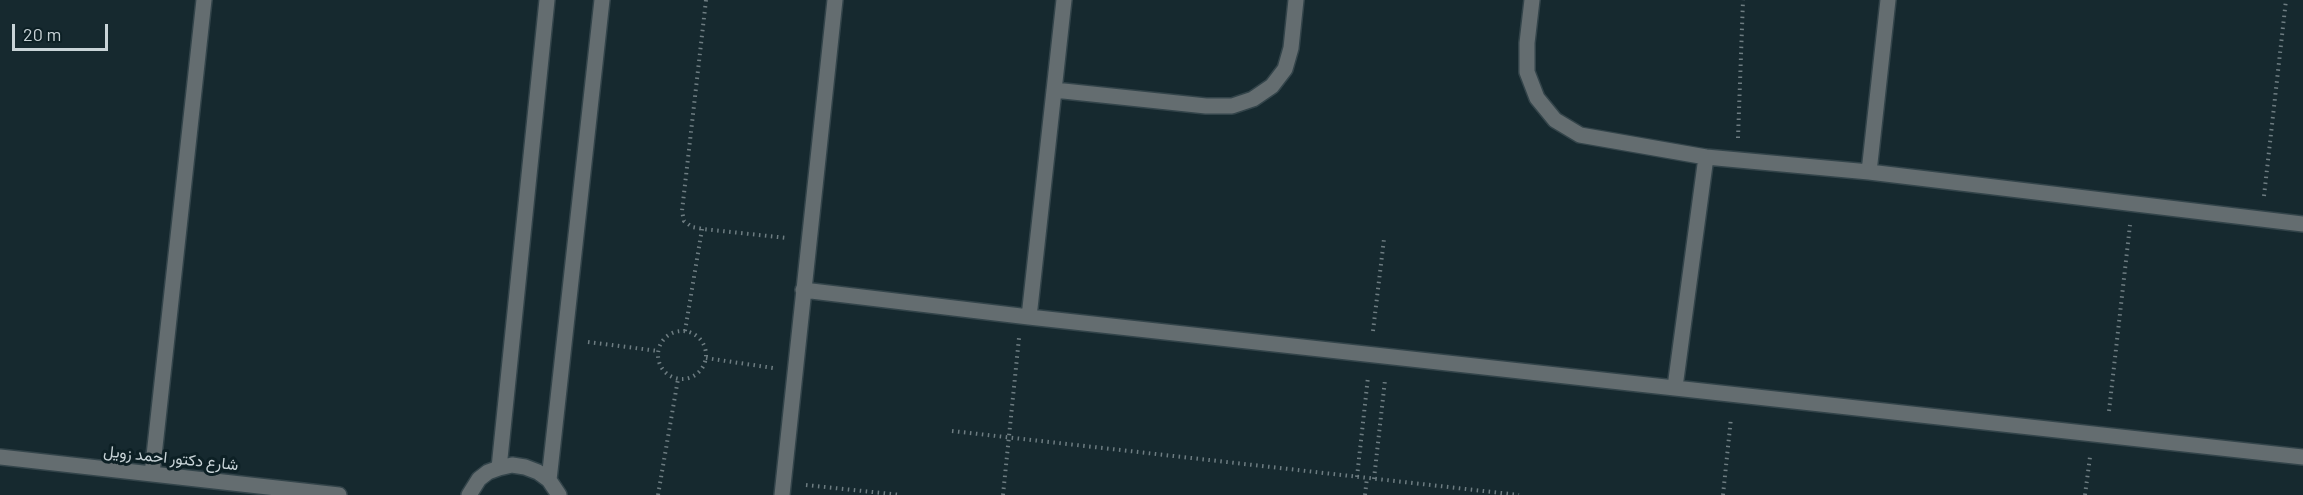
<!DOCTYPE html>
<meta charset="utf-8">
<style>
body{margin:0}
#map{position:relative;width:2303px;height:495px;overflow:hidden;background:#16292f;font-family:Barlow,sans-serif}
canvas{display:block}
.scale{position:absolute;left:12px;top:24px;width:96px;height:27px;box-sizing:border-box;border:3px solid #c9d4d8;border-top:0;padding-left:8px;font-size:18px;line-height:21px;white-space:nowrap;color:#c9d4d8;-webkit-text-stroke:4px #0d2025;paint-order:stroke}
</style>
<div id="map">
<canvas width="2303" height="495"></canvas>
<div class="scale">20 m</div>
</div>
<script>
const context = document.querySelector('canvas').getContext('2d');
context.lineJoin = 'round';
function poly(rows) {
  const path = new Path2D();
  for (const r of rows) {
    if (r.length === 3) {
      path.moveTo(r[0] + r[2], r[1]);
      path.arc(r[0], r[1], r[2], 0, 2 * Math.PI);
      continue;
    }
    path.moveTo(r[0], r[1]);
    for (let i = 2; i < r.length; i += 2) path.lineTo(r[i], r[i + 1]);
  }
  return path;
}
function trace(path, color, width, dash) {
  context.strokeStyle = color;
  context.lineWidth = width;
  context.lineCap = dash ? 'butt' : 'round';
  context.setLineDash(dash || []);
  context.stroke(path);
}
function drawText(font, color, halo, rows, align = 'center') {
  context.font = font + ' Barlow,Vazirmatn,sans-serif';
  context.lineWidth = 6;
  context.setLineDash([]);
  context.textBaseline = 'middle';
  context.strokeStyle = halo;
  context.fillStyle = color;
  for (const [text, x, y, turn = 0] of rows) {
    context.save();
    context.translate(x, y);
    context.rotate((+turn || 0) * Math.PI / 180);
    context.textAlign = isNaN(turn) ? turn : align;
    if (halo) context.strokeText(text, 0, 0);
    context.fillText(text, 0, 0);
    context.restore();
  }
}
const minor = poly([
 [1532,0,1527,43,1527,72,1537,98,1555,120,1580,135,1706,157,1869,172,2303,224],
 [1054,90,1206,106,1232,106,1253,99,1272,86,1285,69,1291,48,1296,0],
 [1869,172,1888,0],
 [803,290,1029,317,2303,457],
 [1029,317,1064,0],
 [1675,387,1706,157],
 [0,457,339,495],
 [499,468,547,0],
 [152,474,204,0],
 [549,480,602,0],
 [469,495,479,479,488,472,499,468,512,465,525,467,538,472,549,480,559,495],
 [782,495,835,0]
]);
trace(minor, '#33444a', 18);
trace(poly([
 [706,0,682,211,684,221,692,227,703,229,787,238],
 [1738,138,1743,0],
 [2264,196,2286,0],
 [682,355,24],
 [685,331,702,229],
 [1373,331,1384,239],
 [588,342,658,351],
 [706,358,773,368],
 [2109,411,2130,225],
 [952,431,1519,495],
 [1357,477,1368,377],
 [1374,479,1385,380],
 [806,485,901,495],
 [658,495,678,379],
 [1003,495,1019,338],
 [1365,495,1367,478],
 [1723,495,1731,418],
 [2085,495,2090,457]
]), '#6e7d82', 4, [1.5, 4.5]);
trace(minor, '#646d70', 15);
drawText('16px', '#c9d4d8', '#0d2025', [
 ["شارع دكتور احمد زويل",171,458,6]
]);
</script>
